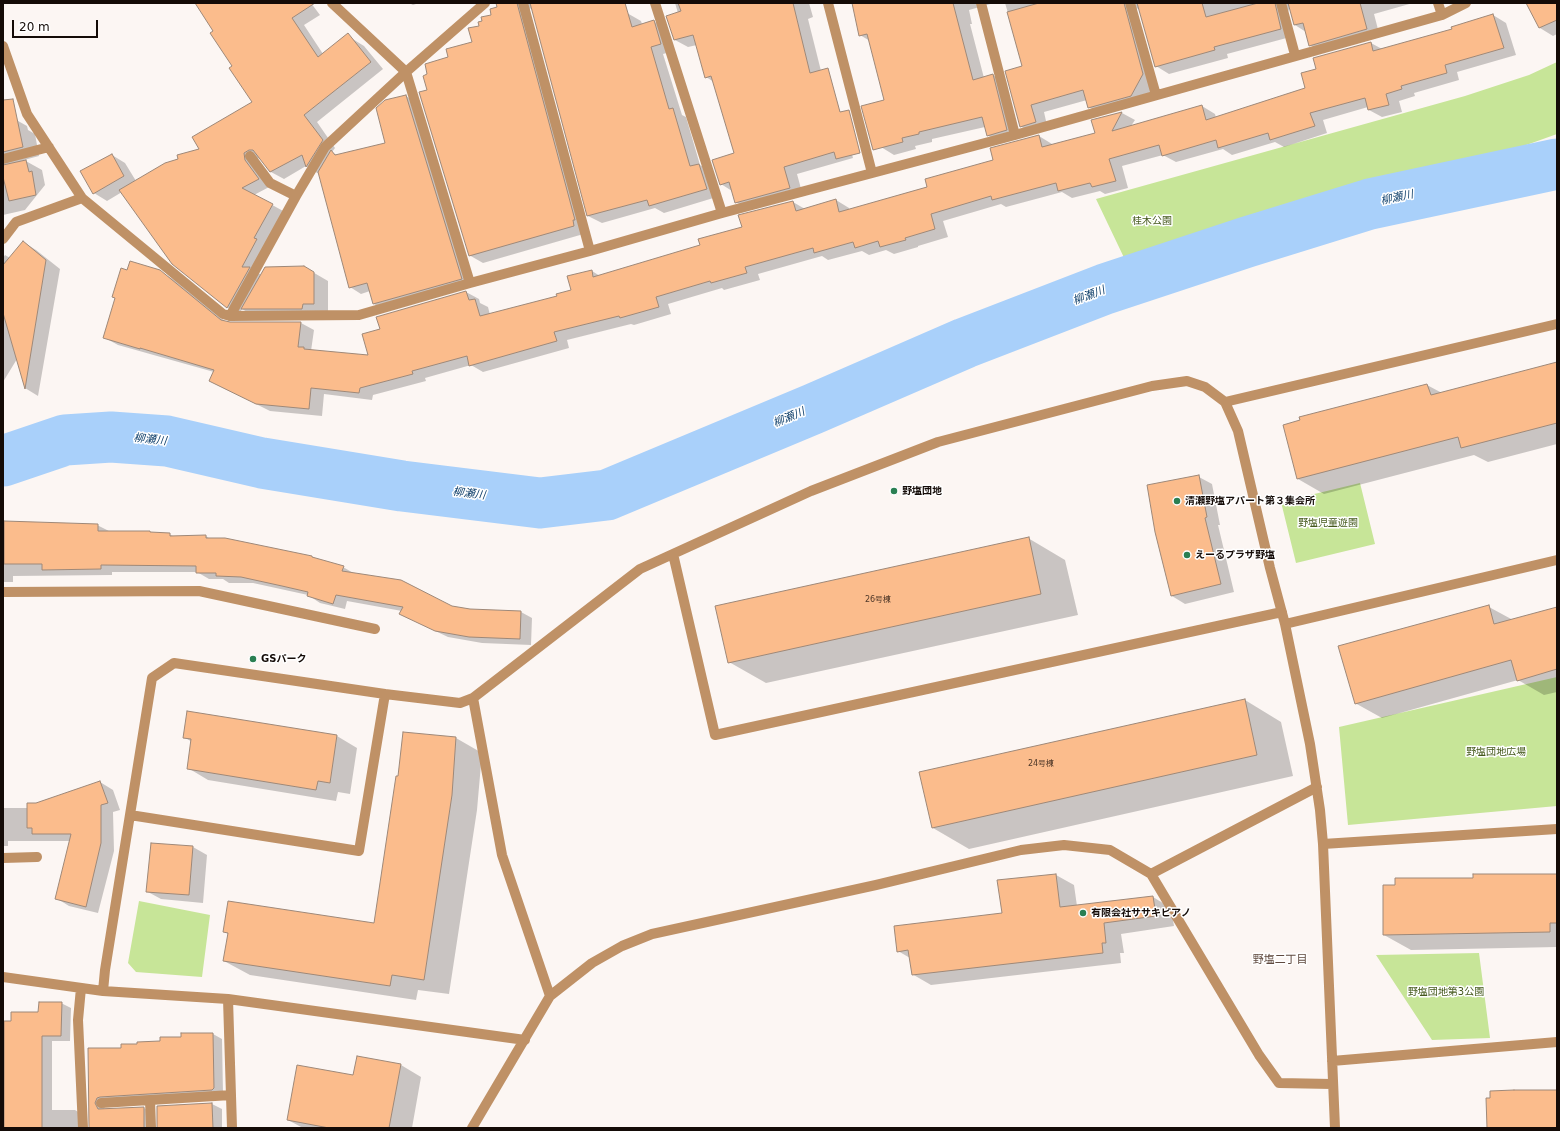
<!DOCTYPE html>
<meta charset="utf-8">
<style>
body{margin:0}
#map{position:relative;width:1560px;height:1131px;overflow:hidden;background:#fcf6f3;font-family:"DejaVu Sans",sans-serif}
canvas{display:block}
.frame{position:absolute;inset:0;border:4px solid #140b07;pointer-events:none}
.scale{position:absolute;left:12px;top:20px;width:86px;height:18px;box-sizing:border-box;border:2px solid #140b07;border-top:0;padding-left:5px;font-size:12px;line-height:14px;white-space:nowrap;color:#140b07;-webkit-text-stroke:3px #fff;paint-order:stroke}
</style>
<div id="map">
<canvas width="1560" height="1131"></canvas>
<div class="frame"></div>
<div class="scale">20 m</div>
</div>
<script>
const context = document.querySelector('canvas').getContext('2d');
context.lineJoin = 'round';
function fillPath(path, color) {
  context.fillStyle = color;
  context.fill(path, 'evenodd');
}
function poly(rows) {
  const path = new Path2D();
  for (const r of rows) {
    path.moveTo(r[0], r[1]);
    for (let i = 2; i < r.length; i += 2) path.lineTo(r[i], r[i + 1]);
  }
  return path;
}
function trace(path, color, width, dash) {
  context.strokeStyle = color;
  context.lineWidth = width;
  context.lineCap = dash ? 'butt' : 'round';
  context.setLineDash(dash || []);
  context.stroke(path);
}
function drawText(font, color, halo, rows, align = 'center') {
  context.font = font + ' "DejaVu Sans","Noto Sans JP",sans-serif';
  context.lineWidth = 3;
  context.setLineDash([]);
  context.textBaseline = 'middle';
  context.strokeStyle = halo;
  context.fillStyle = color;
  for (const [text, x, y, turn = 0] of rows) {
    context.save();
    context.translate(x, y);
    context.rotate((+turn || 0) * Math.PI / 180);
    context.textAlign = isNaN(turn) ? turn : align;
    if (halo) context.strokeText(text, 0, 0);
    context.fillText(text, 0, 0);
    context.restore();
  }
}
fillPath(poly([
 [1557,62,1557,134,1479,162,1128,266,1096,199,1465,96,1529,75],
 [1360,483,1375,544,1296,563,1281,502],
 [1557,677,1557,806,1348,825,1339,727],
 [139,901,210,915,202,977,136,972,128,963],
 [1479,953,1490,1038,1432,1040,1376,955]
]), '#c7e598');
fillPath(poly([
 [196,3,311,3,320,15,304,25,323,54,351,38,364,46,383,69,317,122,335,148,332,152,338,156,386,144,406,96,417,103,473,285,385,310,374,304,370,291,361,294,350,287,319,174,306,166,284,179,271,172,260,157,256,161,271,186,254,195,285,212,256,271,261,275,304,267,328,281,328,311,256,317,242,309,239,315,227,307,122,192,107,201,94,193,112,155,125,163,136,181,201,149,253,102,214,32],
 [409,3,419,3,413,5],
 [497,3,597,3,627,13,641,21,642,24,653,21,667,29,674,51,663,54,682,115,686,117,700,165,713,172,720,196,664,213,655,208,602,223,588,216,532,7,530,9,530,13,587,233,483,263,469,255,429,90,450,58,473,43,481,26,498,8],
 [675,3,809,3,813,17,808,19,822,75,831,80,853,158,797,174,803,196,749,210,736,202,732,191,721,184,735,154,714,82,706,77,697,45,688,47,675,40,678,13],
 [853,3,994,3,969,10,972,24,970,24,984,78,993,75,1006,83,1020,138,1001,143,987,135,985,127,932,139,932,142,915,146,916,149,894,155,881,147,886,101,870,41,860,35],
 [1005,3,1413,3,1374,14,1380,37,1323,53,1310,45,1306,32,1295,25,1290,6,1288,12,1294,36,1227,54,1228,58,1169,74,1156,66,1139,7,1137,9,1137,13,1156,82,1145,103,1102,115,1089,107,1087,100,1044,112,1048,130,1034,134,1020,126,1024,66],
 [1535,3,1557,3,1557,34,1553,36,1540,28],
 [1493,15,1506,23,1516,55,1457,72,1459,80,1414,93,1415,96,1399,101,1402,112,1382,117,1369,110,1368,107,1323,120,1327,133,1284,147,1275,142,1232,155,1223,149,1176,162,1163,155,1122,166,1128,188,1105,194,1100,191,1072,198,1062,192,1006,207,1001,204,943,221,948,237,918,246,918,247,894,254,886,250,869,255,862,251,828,260,822,256,758,274,760,280,724,290,722,288,668,304,671,314,634,325,631,324,567,340,569,348,483,372,471,365,425,378,426,381,373,395,372,400,324,394,322,416,270,411,210,381,214,372,118,345,105,338,159,271,173,279,227,323,301,323,314,330,311,351,369,357,381,330,466,292,479,299,480,303,488,307,490,315,558,296,572,291,592,271,600,276,701,246,743,228,793,202,805,209,836,200,849,208,849,210,928,187,994,161,1039,136,1052,144,1052,145,1096,134,1093,121,1122,113,1135,120,1131,126,1202,106,1215,114,1216,118,1307,89,1317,70,1371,43,1382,49,1453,30],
 [11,117,27,126,28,130,35,134,39,156,24,160,42,170,45,185,25,210,3,215,3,118],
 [23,242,36,250,60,269,38,396,25,388,17,359,3,382,3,258,5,255,10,258],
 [1557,363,1557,444,1488,462,1474,455,1324,494,1298,479,1301,418,1427,385,1442,393],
 [1199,477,1212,484,1220,525,1218,525,1234,592,1185,604,1172,596],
 [97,525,109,531,169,534,175,537,206,536,210,539,316,559,343,567,355,574,452,607,470,610,521,612,532,618,531,645,482,643,448,637,412,620,401,614,402,611,347,601,345,609,320,603,308,595,253,583,229,583,223,579,209,579,197,572,112,572,112,575,13,576,13,582,3,582,3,543],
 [1028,538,1065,560,1078,615,766,683,729,662],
 [1489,607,1513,620,1557,608,1557,692,1544,695,1518,680,1382,718,1355,703],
 [1245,700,1281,722,1293,776,969,849,933,828],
 [404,733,456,738,482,753,477,810,449,994,418,990,416,1000,250,975,224,961,228,934,224,931,375,924,399,777],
 [337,736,357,748,350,794,338,792,336,801,208,780,188,768,192,742,184,737],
 [100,782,113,790,120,810,113,812,114,851,98,913,69,906,56,898,70,841,8,841,8,846,3,846,3,808,28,808],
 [152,844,193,847,207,855,203,903,161,899,148,892],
 [1056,875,1074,885,1077,906,1153,897,1171,908,1174,926,1121,934,1124,953,1120,953,1121,963,931,985,912,974,910,958,898,951,1003,914],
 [1557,875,1557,947,1411,950,1384,935,1474,879],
 [61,1003,71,1008,70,1041,52,1041,52,1110,75,1110,85,1116,85,1128,6,1128,12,1022,39,1013],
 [213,1034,222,1039,223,1094,107,1103,104,1109,144,1108,153,1113,154,1128,90,1128,89,1049,122,1049,182,1038],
 [358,1057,401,1065,421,1077,412,1128,303,1128,288,1120,354,1077],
 [212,1104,222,1109,222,1128,158,1128,158,1107]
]), '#0003');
trace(poly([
 [3,461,65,440,111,437,167,441,262,463,402,486,540,503,607,495,813,409,965,343,1105,289,1247,242,1370,204,1557,164]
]), '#a9d0fa', 51);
const building = poly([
 [195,3,315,3,292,18,318,57,348,33,371,62,304,115,323,140,306,167,302,155,270,172,253,150,249,150,244,153,245,160,259,179,242,188,273,204,254,238,257,239,242,267,250,267,227,308,172,264,119,190,165,163,178,159,177,155,199,149,192,137,252,102,229,68,232,66,210,33,213,31,195,3],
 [496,3,517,3,575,220,573,220,574,226,469,256,419,92,427,90,423,76,427,74,425,64,448,57,446,49,472,42,468,28,479,26,478,22,482,21,481,17,491,15,490,9,497,7,496,3],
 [530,3,625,3,632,27,654,20,661,44,651,47,669,109,673,108,690,166,699,164,707,189,649,206,647,200,587,216,530,3],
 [678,3,793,3,810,73,828,68,840,112,849,110,860,153,836,159,834,152,784,167,790,188,735,203,729,182,720,185,712,160,734,153,711,76,705,78,693,35,674,40,666,16,681,11,678,3],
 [852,3,953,3,973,80,993,74,1007,130,987,136,982,117,919,132,919,134,902,138,903,142,873,150,861,106,884,100,867,34,859,36,852,3],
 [1039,3,1124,3,1143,74,1131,96,1088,108,1083,90,1031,105,1036,122,1020,127,1005,71,1022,66,1007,12,1039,3],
 [1137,3,1202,3,1206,17,1258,3,1275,3,1281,29,1214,47,1215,50,1155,67,1137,3],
 [1288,3,1360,3,1367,29,1309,46,1303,23,1294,25,1288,3],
 [1526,3,1557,3,1557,20,1539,28,1526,3],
 [1493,14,1504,48,1445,65,1447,73,1401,86,1402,89,1386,94,1389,105,1368,110,1365,98,1310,113,1315,126,1270,140,1268,133,1218,148,1216,140,1162,156,1159,145,1109,159,1116,181,1092,187,1090,183,1058,191,1056,183,992,200,991,196,931,214,935,229,905,238,906,240,880,247,878,241,855,248,853,242,814,253,813,248,745,267,747,273,711,283,710,281,656,297,659,307,620,318,619,316,554,332,557,341,469,366,467,356,412,371,413,374,360,388,359,393,311,388,309,409,256,404,209,381,214,370,140,348,140,349,103,338,115,298,112,297,121,268,127,270,130,261,160,270,221,320,230,322,301,322,298,347,304,347,304,349,368,355,362,334,380,329,376,317,466,291,469,300,475,299,480,316,557,296,556,294,571,290,567,276,592,270,593,277,700,245,698,239,742,227,738,215,793,201,796,211,836,199,839,212,927,187,925,179,993,160,990,148,1039,135,1042,147,1095,133,1091,120,1122,112,1112,131,1202,105,1206,120,1305,88,1301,73,1316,69,1313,58,1371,42,1373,51,1452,29,1451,27,1493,14],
 [406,95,462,279,373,304,367,283,349,288,318,172,331,150,335,155,385,143,376,108,385,100,406,95],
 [13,99,23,147,3,152,3,100,13,99],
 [112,154,124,176,93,194,80,171,112,154],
 [26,160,29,172,32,171,36,195,9,201,3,177,3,165,26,160],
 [23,241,46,260,25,389,3,313,3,265,23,241],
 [304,266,314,272,314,304,303,304,302,309,241,309,265,267,304,266],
 [1557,362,1557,423,1461,448,1458,437,1297,479,1283,425,1300,420,1299,417,1427,384,1431,395,1557,362],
 [1199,475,1207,517,1205,518,1221,584,1171,596,1155,532,1147,485,1199,475],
 [4,521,98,524,98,531,150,531,150,532,170,533,170,536,206,535,206,538,225,538,312,556,312,557,344,566,342,571,401,580,452,606,470,609,521,611,520,639,469,637,435,631,399,614,403,607,336,595,333,604,307,596,308,592,282,586,241,577,216,576,216,573,196,573,196,566,101,565,101,569,42,570,42,564,4,564,4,521],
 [1029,537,1041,594,728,663,715,606,1029,537],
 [1489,605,1494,624,1557,607,1557,669,1517,681,1511,660,1355,704,1338,646,1489,605],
 [1245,699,1257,755,932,828,919,772,1245,699],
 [187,711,337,735,330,783,318,781,316,790,187,769,191,739,183,738,187,711],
 [403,732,456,737,452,795,424,980,392,975,390,986,223,961,228,933,223,932,228,901,374,923,396,776,398,776,403,732],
 [100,781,108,803,101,805,101,843,86,907,55,899,71,834,32,834,32,828,27,828,27,803,36,803,100,781],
 [151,843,193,846,189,895,146,892,151,843],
 [1056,874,1060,907,1153,896,1156,916,1104,923,1106,943,1102,943,1103,953,912,975,908,950,897,952,894,926,1002,913,997,880,1056,874],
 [1473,874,1557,874,1557,923,1550,923,1550,932,1383,935,1383,885,1395,885,1395,878,1473,878,1473,874],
 [39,1002,62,1002,61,1036,42,1036,42,1128,4,1128,4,1021,11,1021,11,1012,38,1012,39,1002],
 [181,1033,213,1033,214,1088,212,1090,100,1097,97,1098,95,1103,98,1109,144,1107,144,1128,89,1128,88,1048,121,1048,121,1044,137,1044,137,1042,160,1041,160,1037,181,1037,181,1033],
 [357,1056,401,1064,389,1128,329,1128,287,1120,297,1065,353,1075,357,1056],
 [1514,1090,1557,1090,1557,1128,1487,1128,1486,1098,1490,1098,1490,1091,1514,1090],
 [212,1103,213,1128,157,1128,157,1106,212,1103]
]);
fillPath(building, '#fbbc8c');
trace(building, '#9e8878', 1);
trace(poly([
 [332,3,406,72,470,283],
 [523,3,590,251],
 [655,3,722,213],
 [828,3,872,173],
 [981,3,1015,135],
 [1130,3,1156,95],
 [1281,3,1295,55],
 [1438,3,1442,15],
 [3,46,27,114,82,198,223,314,230,316,359,315,470,283,590,251,722,213,1015,135,1442,15,1466,3],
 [250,156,270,183,296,196],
 [3,159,49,147],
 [3,239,16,222,82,198],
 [230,316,296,196,325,147,406,72,485,3],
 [1225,402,1557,324],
 [673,554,715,735,1282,612],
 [3,592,199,591,375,629],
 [1285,624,1557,560],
 [473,698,502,855,550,996],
 [130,815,359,851,385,694],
 [1323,844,1557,829],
 [3,858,37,857],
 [1151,874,1317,787],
 [3,977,103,991,228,999,525,1040],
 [81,988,78,1020,83,1128],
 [103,991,105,970,152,678,174,663,385,694,460,703,473,698,640,569,811,491,938,442,1152,386,1187,381,1205,387,1225,402,1238,431,1270,568,1285,624,1310,744,1320,810,1323,844,1335,1128],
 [228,999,232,1128],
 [1332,1061,1557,1042],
 [150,1100,151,1128],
 [101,1103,231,1095],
 [472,1128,550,996,592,963,622,946,652,934,876,885,1021,850,1064,845,1110,850,1151,874,1259,1055,1279,1083,1332,1084]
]), '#bf9166', 10);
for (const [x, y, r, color] of [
 [894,491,4,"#2a7f52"],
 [1177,501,4,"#2a7f52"],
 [1187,555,4,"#2a7f52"],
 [253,659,4,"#2a7f52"],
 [1083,913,4,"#2a7f52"]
]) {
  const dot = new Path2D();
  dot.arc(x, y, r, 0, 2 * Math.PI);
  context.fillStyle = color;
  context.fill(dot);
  trace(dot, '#fff', 1.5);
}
drawText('8px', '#4e3728', null, [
 ["26号棟",878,600],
 ["24号棟",1041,764]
]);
drawText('10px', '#44581b', '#fff', [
 ["桂木公園",1152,221],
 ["野塩児童遊園",1328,523],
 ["野塩団地広場",1496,752],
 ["野塩団地第3公園",1446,992]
]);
drawText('bold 10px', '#140b07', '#fff', [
 ["野塩団地",902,491],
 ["清瀬野塩アパート第３集会所",1185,501],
 ["えーるプラザ野塩",1195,555],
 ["GSパーク",261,659],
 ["有限会社ササキピアノ",1091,913]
], 'left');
drawText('italic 11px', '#11416c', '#fff', [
 ["柳瀬川",1397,198,-12],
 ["柳瀬川",1089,296,-21],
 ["柳瀬川",789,418,-23],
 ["柳瀬川",150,440,6],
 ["柳瀬川",469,494,7]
]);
drawText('11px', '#604a3f', '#fff', [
 ["野塩二丁目",1280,960]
]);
</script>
